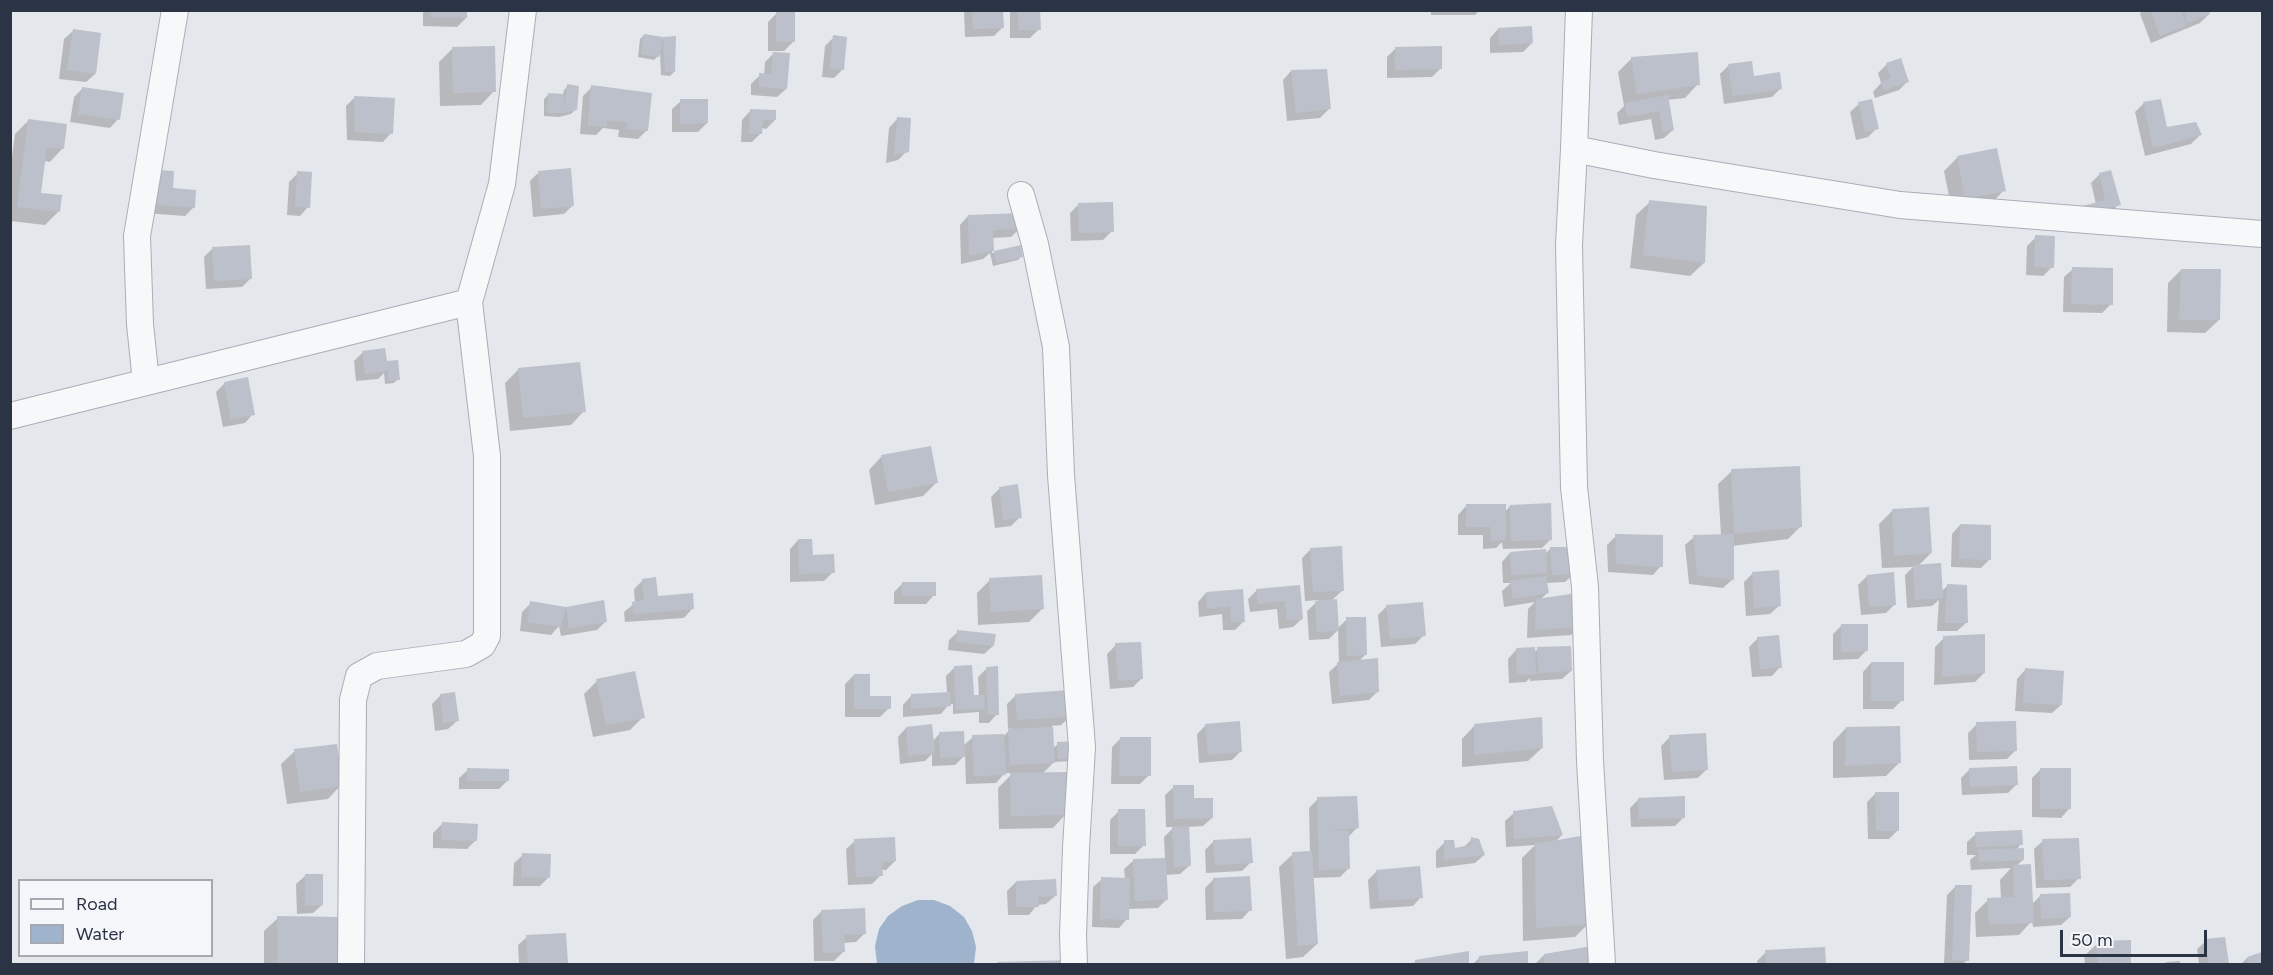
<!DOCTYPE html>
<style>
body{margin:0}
#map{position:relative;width:2273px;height:975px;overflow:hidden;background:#e4e7ec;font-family:Figtree,sans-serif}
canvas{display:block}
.frame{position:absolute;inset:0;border:12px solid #2b3445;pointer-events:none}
.legend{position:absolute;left:18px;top:879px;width:195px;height:78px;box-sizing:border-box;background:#f4f6f9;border:2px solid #a4a8b1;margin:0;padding:8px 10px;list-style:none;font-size:18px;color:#2b3445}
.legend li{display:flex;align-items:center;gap:12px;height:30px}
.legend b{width:30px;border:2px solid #a4a8b1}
.scale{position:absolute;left:2060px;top:930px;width:147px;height:27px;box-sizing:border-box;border:3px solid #2b3445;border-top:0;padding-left:8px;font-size:18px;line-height:21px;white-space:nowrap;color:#2b3445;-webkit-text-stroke:4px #f4f6f9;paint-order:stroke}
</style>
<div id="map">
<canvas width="2273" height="975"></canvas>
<div class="frame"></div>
<ul class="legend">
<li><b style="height:8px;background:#f7f8fa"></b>Road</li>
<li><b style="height:16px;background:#9fb4cc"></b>Water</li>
</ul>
<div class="scale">50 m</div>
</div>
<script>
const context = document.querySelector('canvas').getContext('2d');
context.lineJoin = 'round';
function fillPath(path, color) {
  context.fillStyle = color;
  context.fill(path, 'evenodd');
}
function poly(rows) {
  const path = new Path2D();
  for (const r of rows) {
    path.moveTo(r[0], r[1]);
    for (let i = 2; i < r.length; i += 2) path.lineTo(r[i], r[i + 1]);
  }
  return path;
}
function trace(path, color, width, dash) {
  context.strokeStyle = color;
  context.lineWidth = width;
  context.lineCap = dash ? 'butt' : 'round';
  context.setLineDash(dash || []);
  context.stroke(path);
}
fillPath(poly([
 [918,900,934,900,950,906,964,917,972,931,976,947,974,964,877,964,875,946,879,929,888,916,902,906]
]), '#9fb4cc');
fillPath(poly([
 [426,10,466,10,466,18,457,27,423,26,423,13],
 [964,10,1002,10,1003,27,994,36,965,37],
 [1010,10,1038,10,1039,29,1030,38,1010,38],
 [1431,10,1480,10,1475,15,1431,15],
 [2143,10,2208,10,2209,14,2200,23,2151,43,2140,14],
 [777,13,793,42,784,51,768,51,768,22],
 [1498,29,1532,43,1523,52,1490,53,1490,38],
 [73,31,95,74,86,82,59,79,64,39],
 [644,35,663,39,674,38,674,72,670,76,661,75,660,54,654,60,638,57,640,39],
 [834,37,843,69,834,78,822,77,825,46],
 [453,48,494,91,481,105,440,106,439,62],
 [1395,49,1441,68,1432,77,1387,78,1387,57],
 [774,53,786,89,777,97,751,95,751,84,760,75,764,75,765,62],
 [1632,58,1698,84,1685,98,1667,100,1673,130,1664,138,1655,140,1651,119,1619,125,1617,113,1624,106,1618,72],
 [1887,64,1908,81,1899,90,1875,98,1873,92,1881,83,1878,73],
 [1728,66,1753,78,1781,88,1772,97,1724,104,1720,74],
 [1291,71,1329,109,1320,118,1287,121,1283,80],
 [568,86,575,110,571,114,559,117,544,116,544,99,548,95,563,95,564,90],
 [592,87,647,130,638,139,618,137,619,130,603,128,596,135,580,134,583,96],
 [82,89,118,119,110,128,70,122,74,97],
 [355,97,391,133,383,142,347,140,346,106],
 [2160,100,2166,129,2200,135,2191,144,2145,156,2135,112,2143,104],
 [681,101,707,123,698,132,672,132,672,109],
 [1859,104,1877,128,1868,137,1856,140,1850,112],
 [750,111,775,120,766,129,761,128,761,133,752,142,741,142,742,120],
 [897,119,907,151,898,160,886,163,889,128],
 [28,121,63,148,50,162,44,161,40,194,58,212,45,225,10,221,10,172,15,134],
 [1958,157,2004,190,1991,204,1952,211,1944,171],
 [2110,172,2119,204,2110,213,2096,204,2091,183,2099,175],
 [298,173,308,207,300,216,287,215,289,182],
 [538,173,573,205,564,214,533,217,530,181],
 [171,189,194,207,185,216,144,213],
 [1650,202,1704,263,1690,276,1630,268,1636,215],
 [1079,204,1112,231,1103,240,1071,241,1070,213],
 [968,216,1020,228,1011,237,992,238,992,253,1020,247,1022,256,1018,260,993,266,990,253,983,259,961,264,960,225],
 [2036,237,2052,267,2043,276,2026,275,2027,246],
 [212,249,251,278,242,287,206,289,204,257],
 [2073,269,2111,304,2102,313,2063,312,2064,277],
 [2181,270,2219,320,2205,333,2167,332,2168,283],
 [363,352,386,362,398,379,394,383,385,384,384,373,378,379,356,381,354,361],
 [519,369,584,411,571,425,510,431,505,383],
 [225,383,253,414,245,423,223,427,216,392],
 [882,456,936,483,923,496,875,505,869,470],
 [1732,471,1801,526,1788,539,1732,546,1732,580,1723,588,1689,584,1685,545,1694,537,1721,536,1718,484],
 [1000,488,1020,517,1011,526,995,528,991,497],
 [1466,506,1505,512,1510,506,1551,539,1542,548,1503,549,1502,542,1496,548,1483,549,1483,535,1458,535,1458,515],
 [1892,511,1931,553,1918,566,1941,592,1948,585,1966,623,1957,631,1937,631,1939,600,1932,606,1907,608,1905,575,1913,567,1882,568,1879,524],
 [1960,525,1990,559,1981,568,1951,567,1952,534],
 [1616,536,1661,566,1653,575,1608,572,1607,545],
 [798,540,812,556,833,572,824,581,790,582,790,549],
 [1311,549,1343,590,1331,601,1338,628,1347,619,1365,655,1359,661,1378,691,1369,700,1332,704,1329,672,1339,663,1338,630,1329,639,1309,640,1307,611,1319,600,1305,601,1302,558],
 [1550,549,1574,574,1565,582,1545,583,1547,593,1540,600,1579,627,1571,635,1527,638,1528,609,1535,602,1504,607,1502,591,1511,583,1503,583,1502,562,1510,553,1544,555],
 [1753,573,1779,606,1770,614,1746,616,1744,582],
 [1867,576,1895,604,1886,613,1861,615,1858,585],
 [643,580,656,598,692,609,684,618,625,622,624,612,635,603,634,589],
 [990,580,1043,608,1029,622,978,625,977,593],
 [903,583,934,595,926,604,894,604,894,592],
 [1299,587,1302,619,1293,627,1279,629,1277,609,1250,612,1248,599,1257,590],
 [1242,591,1244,621,1235,630,1223,630,1222,614,1199,617,1198,602,1206,593],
 [602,602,606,621,597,630,561,636,559,626,551,635,520,631,522,612,531,603,566,608],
 [1387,606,1424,635,1415,644,1381,647,1378,615],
 [1842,625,1866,651,1858,659,1833,660,1833,634],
 [958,632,993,646,984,654,948,650,949,640],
 [1758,638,1780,667,1772,676,1752,677,1749,647],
 [1944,638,1984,673,1975,682,1934,685,1935,647],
 [1116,645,1142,678,1133,687,1110,689,1107,654],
 [1538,649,1571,671,1562,679,1530,681,1530,678,1526,682,1509,683,1508,659,1516,650,1533,653],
 [1871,663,1902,700,1893,709,1863,709,1863,672],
 [954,668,973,695,979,697,978,677,987,668,997,714,989,723,979,723,979,712,953,714,953,704,949,704,941,714,903,717,903,705,911,696,947,693,946,676],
 [2025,670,2061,705,2052,713,2015,711,2017,679],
 [854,675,868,698,889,708,880,717,845,717,845,684],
 [597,681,643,717,630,730,593,737,584,694],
 [441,695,457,721,448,729,435,731,432,704],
 [1016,695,1070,717,1061,725,1052,726,1053,748,1058,744,1073,761,1054,762,1042,774,1066,814,1053,828,999,829,998,788,1013,773,1005,773,996,783,966,784,965,755,955,765,932,766,932,754,925,761,900,764,898,737,906,728,933,741,940,733,963,746,973,737,1005,735,1011,728,1008,729,1007,704],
 [1977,724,2016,750,2007,759,1969,760,1968,733],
 [1206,725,1240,752,1232,760,1199,763,1197,734],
 [1475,725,1542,748,1528,761,1462,767,1462,739],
 [1846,728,1899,763,1886,776,1833,778,1833,742],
 [1670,737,1706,770,1698,778,1664,780,1661,746],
 [1120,739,1149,775,1140,784,1111,784,1112,747],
 [295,751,341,785,328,799,287,804,281,764],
 [1970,769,2016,785,2008,793,1962,795,1961,778],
 [2041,769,2069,809,2061,818,2032,817,2032,778],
 [468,770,507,781,499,789,459,789,459,778],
 [1174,787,1193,800,1212,818,1203,826,1187,827,1189,866,1180,874,1166,875,1167,899,1158,908,1128,909,1127,919,1119,928,1092,927,1093,887,1102,879,1125,879,1124,869,1133,861,1165,859,1164,837,1174,827,1166,827,1165,795],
 [1876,793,1898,830,1889,839,1868,839,1867,802],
 [1318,799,1357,828,1348,837,1349,868,1340,877,1312,878,1317,944,1303,957,1286,959,1279,867,1293,854,1310,853,1309,808],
 [1639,799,1684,817,1675,826,1631,827,1630,808],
 [1119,811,1144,845,1135,854,1110,854,1110,820],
 [1514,813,1562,835,1555,842,1588,924,1575,937,1523,941,1522,858,1535,845,1506,847,1505,821],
 [442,824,475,841,467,849,433,848,433,833],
 [1976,834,2021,844,2016,850,2023,860,2016,866,2031,905,2040,896,2070,917,2061,925,2033,927,2032,921,2019,935,1976,937,1975,913,1988,900,2001,899,2000,880,2011,868,1971,870,1970,860,1976,855,1967,855,1967,842],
 [1472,839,1484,855,1475,863,1436,868,1436,851,1445,842,1453,850,1463,848],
 [855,841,895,861,886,870,881,870,881,875,872,884,848,885,846,849],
 [1214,841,1251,862,1242,871,1206,873,1205,850],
 [2043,841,2079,878,2070,887,2036,888,2034,849],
 [523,855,548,878,540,886,513,886,514,863],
 [1377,871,1421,897,1413,906,1370,909,1368,880],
 [305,876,322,905,313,913,297,914,296,884],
 [1214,879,1250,910,1242,919,1206,920,1205,888],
 [1016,882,1055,896,1046,904,1037,905,1029,915,1008,915,1007,891],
 [1956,886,1967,960,1963,964,1944,964,1947,895],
 [821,912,865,933,856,942,843,943,843,952,834,961,814,961,813,920],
 [278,918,336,919,336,964,264,964,264,931],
 [564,935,566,964,519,964,518,945,527,937],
 [2224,938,2227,964,2199,964,2197,949,2206,941],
 [2129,942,2130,964,2085,964,2084,956,2098,943],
 [1590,948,1591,964,1535,964,1544,955],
 [1823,948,1824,964,1758,964,1757,961,1766,952],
 [1527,952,1527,964,1473,964,1480,957],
 [1468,953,1468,964,1412,964,1416,961],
 [2262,954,2262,964,2241,964,2247,958],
 [1071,961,1071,964,997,964,998,963],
 [2180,961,2180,964,2164,964,2167,962]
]), '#0003');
fillPath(poly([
 [431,10,467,10,467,18,431,17],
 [972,10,1003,10,1004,28,973,29],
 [1018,10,1040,10,1041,30,1018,30],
 [2151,10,2181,10,2186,26,2160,36],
 [2184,10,2209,10,2210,14,2187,23],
 [776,11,795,11,795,42,776,42],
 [1532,26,1533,43,1499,45,1498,28],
 [73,29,101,33,96,74,67,70],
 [644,34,663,37,676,36,675,72,665,72,663,37,659,57,641,54],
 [833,35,847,37,844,70,830,69],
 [495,46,496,92,453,93,452,47],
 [1442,46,1442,69,1395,70,1395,47],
 [773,52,790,53,787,89,759,87,759,73,771,74],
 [1698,52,1700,85,1637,94,1631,57],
 [1901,58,1909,82,1884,90,1881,82,1891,78,1886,63],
 [1752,61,1754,76,1780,72,1782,89,1733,96,1728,64],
 [1327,69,1331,109,1296,113,1291,70],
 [567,84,579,86,577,110,564,113,547,113,548,93,564,94,564,111],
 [591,85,652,93,648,131,626,129,627,122,607,120,607,127,588,125],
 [82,87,124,93,120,120,78,114],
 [1668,95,1674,130,1663,132,1659,111,1627,117,1625,103],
 [354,96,395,98,393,134,355,132],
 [680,99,708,99,708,123,680,124],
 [1872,99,1879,129,1865,132,1858,102],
 [2161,99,2167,127,2196,122,2202,135,2153,148,2143,102],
 [750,109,776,110,776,120,763,120,762,134,749,134],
 [897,117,911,118,909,152,894,155],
 [28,119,67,124,64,149,47,147,41,193,62,195,60,212,17,207],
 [1997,148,2006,191,1965,199,1957,156],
 [571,168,574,206,541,209,538,171],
 [155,170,174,171,173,188,196,190,195,208,152,204],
 [2111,170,2121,205,2081,215,2079,207,2105,200,2099,173],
 [297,171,312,172,310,208,295,207],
 [1649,200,1707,206,1705,263,1643,255],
 [1113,202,1114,232,1079,233,1078,203],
 [1021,213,1021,229,993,230,994,251,969,256,968,215],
 [2035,235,2055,236,2054,268,2034,267],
 [250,245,252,279,214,281,212,247],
 [1021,245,1023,257,996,263,994,251],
 [2072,267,2113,268,2113,305,2071,304],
 [2181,269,2221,269,2220,320,2179,320],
 [385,348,387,361,398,360,400,380,388,381,388,371,365,374,362,351],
 [580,362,586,412,523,418,518,368],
 [248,377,255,415,231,419,224,382],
 [931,446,938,483,888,492,881,455],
 [1800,466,1802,527,1734,534,1731,469],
 [1018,484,1022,518,1003,520,999,487],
 [1551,503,1552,540,1511,541,1510,505],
 [1466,504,1506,504,1506,540,1491,541,1491,527,1466,527],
 [1929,507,1932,553,1894,556,1892,509],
 [1960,524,1991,525,1991,560,1959,559],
 [1615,534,1663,535,1663,567,1616,564],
 [1734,534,1734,580,1697,576,1693,535],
 [798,539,812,539,813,555,834,554,835,573,799,574],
 [1342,546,1344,591,1313,592,1310,548],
 [1550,547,1574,547,1575,574,1552,575],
 [1546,549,1547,573,1511,575,1510,552],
 [1941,563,1943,598,1915,600,1913,565],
 [1779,570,1781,606,1754,608,1752,572],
 [1894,572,1896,605,1869,607,1867,575],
 [1042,575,1044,609,991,612,989,578],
 [1546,576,1549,593,1513,599,1510,581],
 [656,577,658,596,693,593,694,609,633,614,632,602,644,600,642,579],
 [902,582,936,582,936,596,902,596],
 [1947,584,1967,585,1968,623,1945,623],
 [1300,585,1303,619,1287,621,1285,601,1258,604,1256,589],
 [1243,589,1245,622,1231,622,1230,606,1207,609,1206,592],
 [1578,593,1581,627,1535,630,1536,599],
 [1337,599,1339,631,1317,632,1315,601],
 [604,600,607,622,569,628,566,607,561,627,527,622,530,601,566,607],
 [1423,602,1426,636,1390,639,1386,605],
 [1346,617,1366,617,1367,655,1347,656],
 [1841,624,1868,624,1868,651,1841,652],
 [957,630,996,634,994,646,956,642],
 [1985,634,1985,673,1942,677,1943,636],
 [1779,635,1782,668,1760,669,1757,637],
 [1141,642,1143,679,1118,681,1115,643],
 [1571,646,1572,671,1539,673,1537,647],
 [1535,647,1536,674,1517,675,1516,648],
 [1378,658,1379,692,1340,696,1337,662],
 [1871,662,1904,662,1904,701,1871,701],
 [972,665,974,695,984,695,985,709,956,710,954,666],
 [998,666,999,715,988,715,986,667],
 [2025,668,2064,671,2062,705,2023,703],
 [635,671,645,718,606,725,596,679],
 [854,674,870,674,870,696,891,696,891,709,854,709],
 [1069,690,1071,717,1017,720,1015,694],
 [455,692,459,721,443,723,440,694],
 [950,692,951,706,911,709,911,694],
 [1542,717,1543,748,1474,755,1474,724],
 [1240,721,1242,752,1208,755,1205,724],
 [2016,721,2017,751,1977,752,1976,722],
 [932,724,935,753,908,756,906,727],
 [1900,726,1901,763,1845,766,1846,727],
 [1053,727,1055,763,1010,765,1008,729],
 [964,731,965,757,940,758,939,732],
 [1706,733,1708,770,1672,772,1669,735],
 [1004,734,1006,775,974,776,972,735],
 [1120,737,1151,737,1151,776,1119,776],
 [1077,741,1078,758,1058,759,1057,742],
 [337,744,343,786,300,792,294,749],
 [2017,766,2018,785,1970,787,1969,768],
 [467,768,509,769,509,781,467,781],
 [2040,768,2071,768,2071,809,2040,809],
 [1067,772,1068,815,1011,816,1010,773],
 [1173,785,1194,785,1194,798,1213,798,1213,818,1174,819],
 [1875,792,1899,792,1899,831,1876,831],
 [1357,796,1359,828,1328,830,1349,831,1350,869,1319,870,1317,797],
 [1685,796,1685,818,1639,819,1638,798],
 [1552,806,1563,835,1514,839,1513,811],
 [1118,809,1145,809,1146,846,1118,846],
 [442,822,478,824,477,841,441,840],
 [1189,826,1191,866,1174,867,1172,827],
 [2022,830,2023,845,1976,847,1975,832],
 [1586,835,1590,924,1536,928,1535,844],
 [895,837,896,861,882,862,883,876,856,877,854,839],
 [1471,837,1479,839,1485,855,1444,860,1444,840,1454,840,1455,848,1470,845],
 [1251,838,1253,863,1215,865,1213,840],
 [2079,838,2081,879,2044,880,2042,839],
 [2024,848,2024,860,1979,862,1978,850],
 [1312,851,1318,944,1298,946,1292,852],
 [522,853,551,854,550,878,521,877],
 [1166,858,1168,900,1135,901,1133,859],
 [2031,864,2034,923,1989,924,1987,898,2014,897,2013,865],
 [1420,866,1423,898,1379,901,1376,870],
 [305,874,323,874,323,905,305,906],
 [1250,876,1252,911,1214,912,1213,878],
 [1101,877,1130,878,1129,920,1100,919],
 [1056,879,1057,896,1038,897,1039,907,1016,907,1016,881],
 [1955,885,1972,885,1969,961,1952,960],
 [2070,893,2071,917,2041,919,2040,894],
 [865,908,866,934,844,935,845,952,823,953,821,910],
 [277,916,338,917,338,964,277,964],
 [566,933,568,964,528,964,526,935],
 [2225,937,2229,964,2209,964,2205,939],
 [2131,940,2131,964,2098,964,2097,941],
 [1592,946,1592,964,1544,964,1544,954],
 [1825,947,1826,964,1766,964,1765,950],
 [1469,951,1469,964,1415,964,1415,960],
 [1528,951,1528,964,1479,964,1479,956],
 [2262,952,2262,964,2249,964,2247,957],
 [1072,960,1072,964,997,964,997,962]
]), '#bbc0ca');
const minor = poly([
 [1574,149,1579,10],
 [1021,195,1035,244,1056,347,1061,475,1082,747,1076,848,1073,935,1074,964],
 [146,382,140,324,137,236,175,10],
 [10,416,469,302,502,184,523,10],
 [351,964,353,700,359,676,377,666,466,654,482,645,487,636,487,456,469,302],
 [1602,964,1590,761,1585,587,1574,487,1569,245,1574,149,1654,165,1900,205,2262,234]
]);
trace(minor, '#a9aeb7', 28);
trace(minor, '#f7f8fa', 26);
</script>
